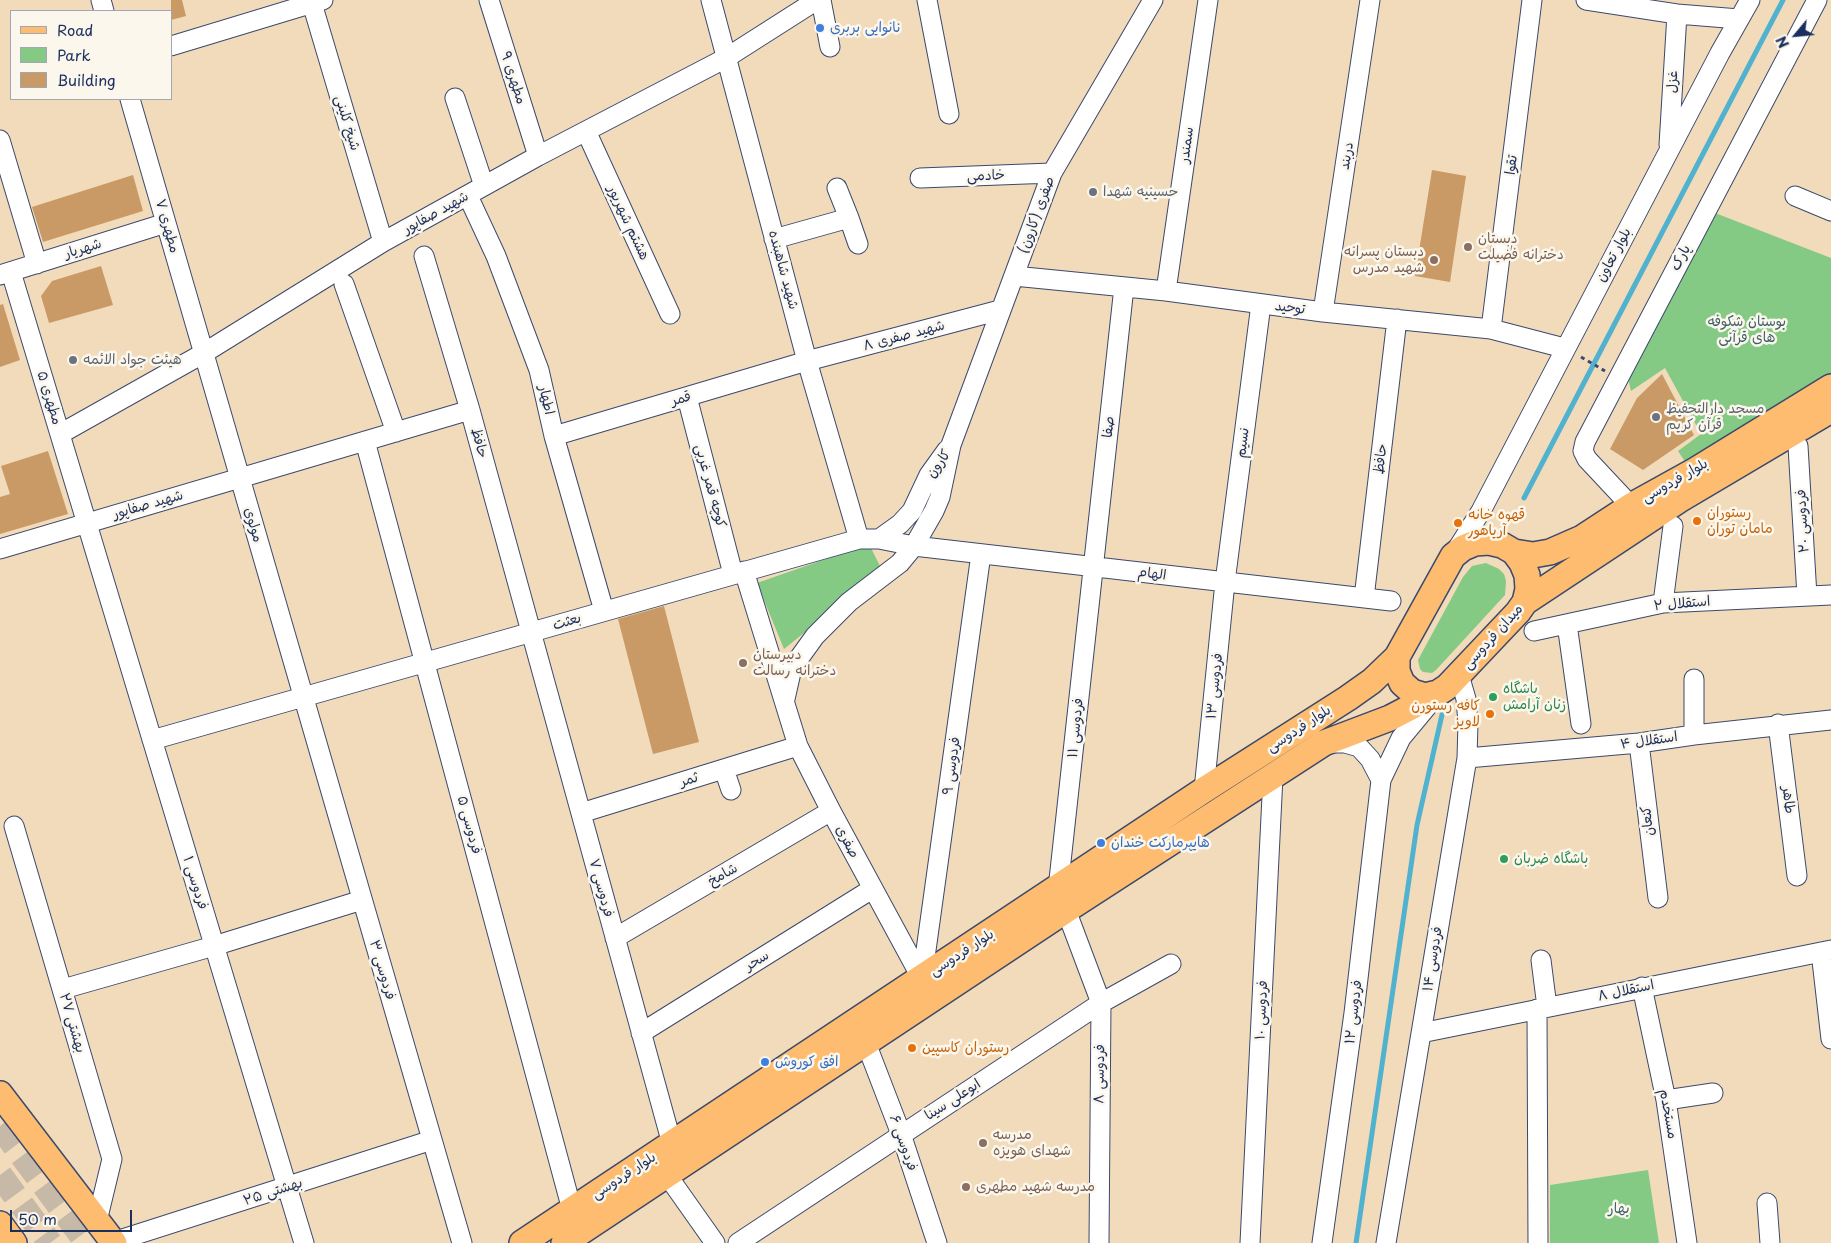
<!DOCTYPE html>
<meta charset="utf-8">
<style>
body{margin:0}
#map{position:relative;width:1831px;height:1243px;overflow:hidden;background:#f1dbba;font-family:"Playpen Sans",sans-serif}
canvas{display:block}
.legend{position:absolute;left:10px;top:10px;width:162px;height:90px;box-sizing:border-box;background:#fbf7ec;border:1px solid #a1a7b3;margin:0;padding:6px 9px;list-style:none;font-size:15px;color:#1b2f5e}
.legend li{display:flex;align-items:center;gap:10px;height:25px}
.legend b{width:25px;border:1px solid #a1a7b3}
.north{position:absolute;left:1771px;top:10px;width:50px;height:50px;-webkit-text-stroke:4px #fbf7ec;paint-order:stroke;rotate:242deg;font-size:14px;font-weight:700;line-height:20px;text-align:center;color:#1b2f5e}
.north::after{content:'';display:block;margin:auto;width:18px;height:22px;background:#1b2f5e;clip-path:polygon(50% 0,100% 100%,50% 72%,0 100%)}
.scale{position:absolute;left:10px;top:1210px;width:122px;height:22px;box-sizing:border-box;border:2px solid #1b2f5e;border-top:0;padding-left:6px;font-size:15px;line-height:18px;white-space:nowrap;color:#1b2f5e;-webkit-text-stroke:4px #fbf7ec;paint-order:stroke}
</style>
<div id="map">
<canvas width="1831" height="1243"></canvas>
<ul class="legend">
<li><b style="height:6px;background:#fdbc6f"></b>Road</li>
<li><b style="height:14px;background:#84c984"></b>Park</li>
<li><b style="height:14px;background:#ca9a66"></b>Building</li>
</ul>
<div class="north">N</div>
<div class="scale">50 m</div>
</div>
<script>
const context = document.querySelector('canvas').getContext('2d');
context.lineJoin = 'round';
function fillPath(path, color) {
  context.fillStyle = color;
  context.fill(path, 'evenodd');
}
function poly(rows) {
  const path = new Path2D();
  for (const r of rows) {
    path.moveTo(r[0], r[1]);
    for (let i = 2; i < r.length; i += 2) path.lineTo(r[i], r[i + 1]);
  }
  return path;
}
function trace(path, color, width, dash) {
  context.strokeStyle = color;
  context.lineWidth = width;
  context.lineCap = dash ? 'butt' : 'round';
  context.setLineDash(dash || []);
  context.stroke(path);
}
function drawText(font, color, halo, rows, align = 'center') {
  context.font = font + ' "Playpen Sans","Playpen Sans Arabic",sans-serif';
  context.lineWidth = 5;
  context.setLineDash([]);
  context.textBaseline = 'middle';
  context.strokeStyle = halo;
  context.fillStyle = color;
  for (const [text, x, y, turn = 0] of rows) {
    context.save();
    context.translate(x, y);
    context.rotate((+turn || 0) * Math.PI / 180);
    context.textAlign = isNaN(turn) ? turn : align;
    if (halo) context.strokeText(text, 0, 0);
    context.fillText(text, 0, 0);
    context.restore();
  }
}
fillPath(poly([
 [1715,213,1831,258,1831,379,1686,463,1678,451,1701,434,1665,368,1631,391,1627,374],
 [869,544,882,570,784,649,757,583],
 [1486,563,1499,569,1504,574,1506,581,1505,595,1436,670,1432,673,1423,672,1420,669,1418,660,1463,577,1472,566],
 [1648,1170,1659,1243,1550,1243,1550,1185]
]), '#84c984');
trace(poly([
 [1524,498,1783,0],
 [1356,1243,1417,825,1444,706]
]), '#50b2cf', 5);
fillPath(poly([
 [171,0,182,0,186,16,171,20],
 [1432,170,1466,176,1450,282,1415,276],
 [133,175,143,211,43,242,32,207],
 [101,266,113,305,49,323,41,296,52,281],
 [3,304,20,360,0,367,0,305],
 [1662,374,1694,435,1643,470,1610,449,1637,398],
 [48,451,68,514,0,534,0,497,10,494,1,466],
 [664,606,699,742,653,754,618,619]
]), '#ca9a66');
trace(poly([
 [0,1126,87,1243],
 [0,1175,50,1243]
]), '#c6b9a8', 25, [25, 12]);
const minor = poly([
 [101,0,104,11],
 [311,0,383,242],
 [489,0,538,156],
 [711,0,807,361,859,539],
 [821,0,830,47],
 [927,0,949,114],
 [1586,0,1677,14,1739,19],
 [171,46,323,0],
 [455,98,484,186],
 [130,99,462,1243],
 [586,131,670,314],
 [0,140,37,264],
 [1669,145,1677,14],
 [920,178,1052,173],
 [468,196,496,256,539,370,554,436,604,611],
 [1795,196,1831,211],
 [849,218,858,244],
 [774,239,849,218,837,188],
 [424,256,470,410,672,1144],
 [11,272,304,1243],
 [0,275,166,223],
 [1014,276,1166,291,1323,312,1491,329,1564,348],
 [344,284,396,432],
 [1166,291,1208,0],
 [1323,312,1370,0],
 [1491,329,1532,0],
 [687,397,733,574],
 [60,434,204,353,383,242,538,156,726,58,817,0],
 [554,436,807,361,1000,310],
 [365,441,572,1210],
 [1798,446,1807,596],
 [1631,506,1587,459,1583,451,1585,442,1817,0],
 [879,539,900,524,912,511,929,475,947,450],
 [0,549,470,410],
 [1454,554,1481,511,1720,53,1750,0],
 [744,571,798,746,831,811,922,979],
 [1364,598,1397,319],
 [1663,603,1673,526],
 [1567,624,1581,724],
 [1534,631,1663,603,1831,595],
 [785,699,792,668,815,636,849,602,900,563,914,546,934,511,940,497,951,445,1052,173,1153,0],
 [1778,724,1797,876],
 [1694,735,1694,679],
 [152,740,859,539,879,539,914,546,1391,601],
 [1329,743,1345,743,1359,747,1370,759,1381,780],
 [1639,743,1658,898],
 [1467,758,1639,743,1694,735,1831,720],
 [724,769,731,790],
 [1204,790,1225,582,1261,304],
 [581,813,798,746],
 [14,826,112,1159,97,1221],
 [1058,889,1124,287],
 [1066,910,1101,1003,1099,1243],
 [615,938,831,811],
 [1821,952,1831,1039],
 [1541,960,1547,1007],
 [922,979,981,554],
 [1642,987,1666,1100,1687,1243],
 [63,989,214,946,362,900],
 [1537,1009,1538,1243],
 [641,1033,872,889],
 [1421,1033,1831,950],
 [866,1043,901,1134,937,1243],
 [1666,1100,1713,1093],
 [667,1175,715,1243],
 [1767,1203,1770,1243],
 [113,1242,432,1140],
 [738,1243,1101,1003,1171,964],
 [1250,1243,1273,776],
 [1322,1243,1354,1013,1381,780,1401,738,1435,697],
 [1386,1243,1467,758,1468,723,1466,699,1459,675]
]);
const major = poly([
 [1489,542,1502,545,1514,552,1522,563,1527,575,1528,589,1525,602,1518,612,1447,687,1438,693,1425,696,1412,692,1402,683,1397,671,1397,657,1453,556,1463,548,1475,543,1489,542],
 [1514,552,1533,555,1550,552,1582,538,1631,506,1696,470,1831,387],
 [1525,602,1679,500,1831,410],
 [0,1094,114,1243],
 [0,1224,14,1243],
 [522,1243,1204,790,1348,698,1372,681,1397,657],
 [564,1243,1066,910,1324,743,1390,718,1438,693]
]);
trace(minor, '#3b496c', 21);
trace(major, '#3b496c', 28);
trace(poly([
 [1581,357,1605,371]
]), '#3b496c', 3, [4, 4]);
trace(minor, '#fff', 19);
trace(major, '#fdbc6f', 25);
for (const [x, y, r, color] of [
 [820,28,5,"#3f7fe0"],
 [1093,192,5,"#6b7280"],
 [1468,247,5,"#8d6e63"],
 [1434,260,5,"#8d6e63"],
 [73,360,5,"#6b7280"],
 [1656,417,5,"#6b7280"],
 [1697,521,5,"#e8710a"],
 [1458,523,5,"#e8710a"],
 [743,663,5,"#8d6e63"],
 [1493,697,5,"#2e9e5b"],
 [1490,714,5,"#e8710a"],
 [1101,843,5,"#3f7fe0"],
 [1504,859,5,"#2e9e5b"],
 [912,1048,5,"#e8710a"],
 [765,1062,5,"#3f7fe0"],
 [983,1143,5,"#8d6e63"],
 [966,1187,5,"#8d6e63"]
]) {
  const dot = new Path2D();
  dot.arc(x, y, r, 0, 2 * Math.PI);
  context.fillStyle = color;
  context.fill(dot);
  trace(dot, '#fbf7ec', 2);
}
drawText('14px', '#366cbe', '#fbf7ec', [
 ["نانوایی بربری",830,28],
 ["هایپرمارکت خندان",1111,843],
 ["افق کوروش",775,1062]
], 'left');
drawText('14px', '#1b2f5e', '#fbf7ec', [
 ["مطهری ۹",513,78,72],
 ["غزل",1673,82,-87],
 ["شیخ کلینی",347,123,73],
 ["سمندر",1187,145,-82],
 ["دربند",1347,156,-81],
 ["تقوا",1512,165,-83],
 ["خادمی",986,176,-2],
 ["شهید صفاپور",436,213,-29],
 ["صفری (کارون)",1037,215,-70],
 ["هشتم شهریور",628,223,65],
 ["مطهری ۷",167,226,74],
 ["شهریار",83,249,-17],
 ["بلوار تعاون",1614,255,-62],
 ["پارک",1681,258,-62],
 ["شهید شاهبنده",783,270,75],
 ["توحید",1290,308,7],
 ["شهید صفری ۸",904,336,-15],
 ["مطهری ۵",49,398,73],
 ["قمر",681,399,-16],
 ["اطهار",546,400,77],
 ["صفا",1109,427,-84],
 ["حافظ",479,443,75],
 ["نسیم",1243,443,-83],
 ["حافظ",1381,459,-83],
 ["کارون",939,464,-54],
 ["بلوار فردوسی",1675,481,-30],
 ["کوچه قمر غربی",710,486,75],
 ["شهید صفاپور",148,505,-16],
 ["فردوسی ۲۰",1803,521,-93],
 ["مولوی",253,525,74],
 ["الهام",1152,574,7],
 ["استقلال ۲",1682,604,-5],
 ["بعثت",567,622,-16],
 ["میدان فردوسی",1493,637,-48],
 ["فردوسی ۱۳",1215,686,-84],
 ["فردوسی ۱۱",1076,728,-84],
 ["بلوار فردوسی",1299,729,-33],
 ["استقلال ۴",1649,741,-8],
 ["فردوسی ۹",952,766,-82],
 ["ثمر",689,780,-17],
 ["طاهر",1788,800,83],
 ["کنعان",1648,821,-97],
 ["فردوسی ۵",469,825,75],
 ["صفری",847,842,62],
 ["شامخ",723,875,-30],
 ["فردوسی ۱",195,883,73],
 ["فردوسی ۷",601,888,75],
 ["بلوار فردوسی",962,953,-33],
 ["فردوسی ۱۴",1433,959,-81],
 ["سحر",757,961,-32],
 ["فردوسی ۳",382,970,74],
 ["استقلال ۸",1626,991,-12],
 ["فردوسی ۱۰",1262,1010,-87],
 ["فردوسی ۱۲",1354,1012,-83],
 ["بهشتی ۲۷",72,1023,74],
 ["فردوسی ۸",1100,1074,-89],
 ["ابوعلی سینا",953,1100,-33],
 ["مستخدم",1668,1114,80],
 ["فردوسی ۶",903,1143,71],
 ["بلوار فردوسی",624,1176,-33],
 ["بهشتی ۲۵",273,1192,-18]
]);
drawText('14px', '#5b616d', '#fbf7ec', [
 ["حسینیه شهدا",1103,192],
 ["هیئت جواد الائمه",83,360],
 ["مسجد دارالتحفیظ",1666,409],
 ["قرآن کریم",1666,425]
], 'left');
drawText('14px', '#785e54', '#fbf7ec', [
 ["دبستان",1478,239],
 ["دخترانه فضیلت",1478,255],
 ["دبستان پسرانه",1424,252,"right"],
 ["شهید مدرس",1424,268,"right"],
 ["دبیرستان",753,655],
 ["دخترانه رسالت",753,671],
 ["مدرسه",993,1135],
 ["شهدای هویزه",993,1151],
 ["مدرسه شهید مطهری",976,1187]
], 'left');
drawText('14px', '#3a5d69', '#fbf7ec', [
 ["بوستان شکوفه",1747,322],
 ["های قرآنی",1747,338],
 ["بهار",1619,1209]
]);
drawText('14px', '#c56008', '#fbf7ec', [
 ["رستوران",1707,513],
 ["مامان توران",1707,529],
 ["قهوه خانه",1468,515],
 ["آریاهور",1468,531],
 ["کافه رستورن",1480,706,"right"],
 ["لاویز",1480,722,"right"],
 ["رستوران کاسپین",922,1048]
], 'left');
drawText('14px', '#27864d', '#fbf7ec', [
 ["باشگاه",1503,689],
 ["زنان آرامش",1503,705],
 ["باشگاه ضربان",1514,859]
], 'left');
</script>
